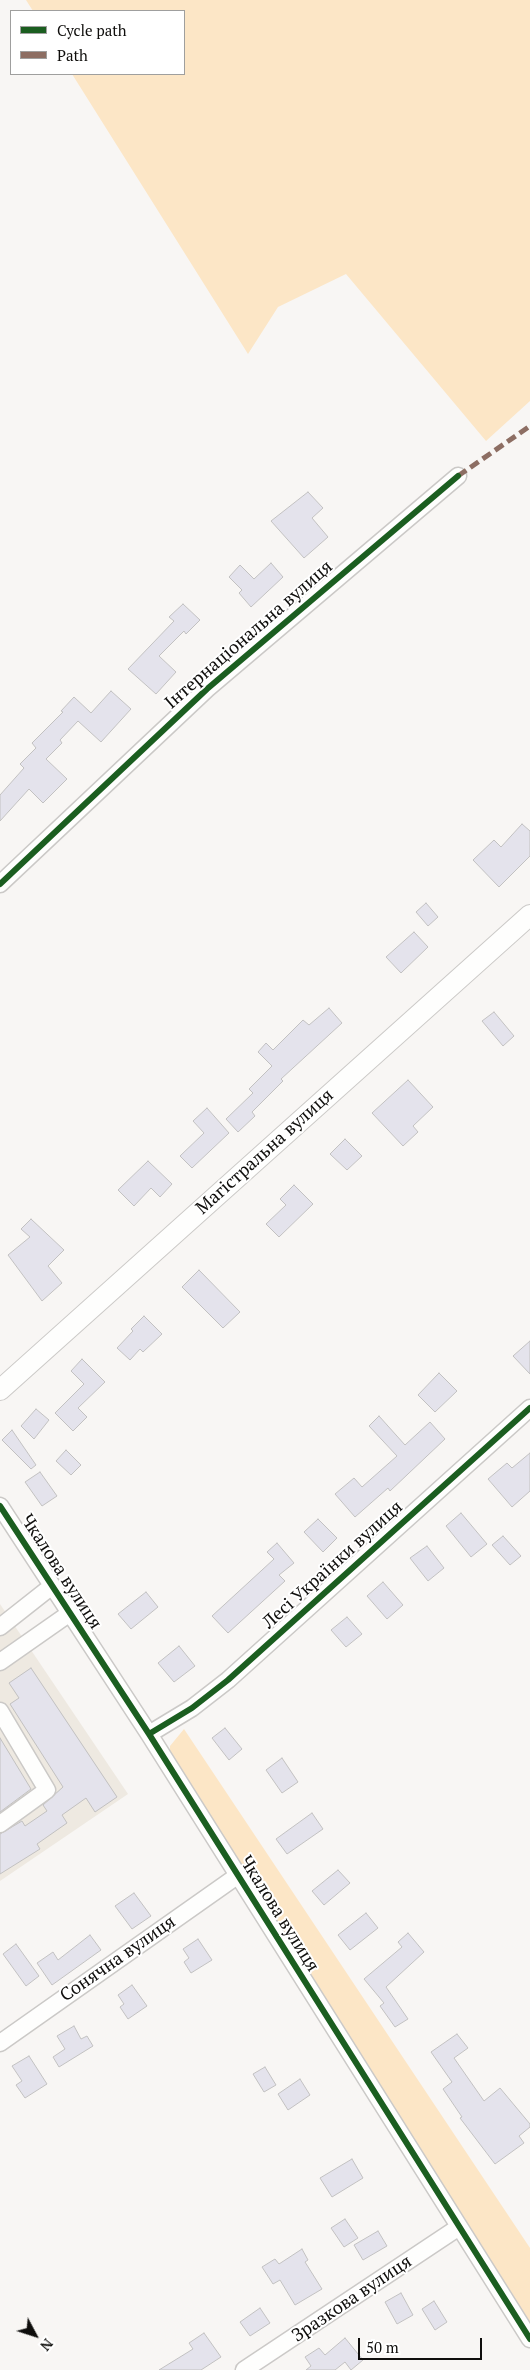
<!DOCTYPE html>
<meta charset="utf-8">
<style>
body{margin:0}
#map{position:relative;width:530px;height:2370px;overflow:hidden;background:#f8f6f4;font-family:"PT Serif",serif}
canvas{display:block}
.legend{position:absolute;left:10px;top:10px;width:175px;height:65px;box-sizing:border-box;background:#fff;border:1px solid #9f9f9e;margin:0;padding:6px 9px;list-style:none;font-size:15px;color:#0f0e0c}
.legend li{display:flex;align-items:center;gap:10px;height:25px}
.legend b{width:25px;border:1px solid #9f9f9e}
.north{position:absolute;left:10px;top:2310px;width:50px;height:50px;-webkit-text-stroke:4px #fff;paint-order:stroke;rotate:130deg;font-size:14px;font-weight:700;line-height:20px;text-align:center;color:#0f0e0c}
.north::after{content:'';display:block;margin:auto;width:18px;height:22px;background:#0f0e0c;clip-path:polygon(50% 0,100% 100%,50% 72%,0 100%)}
.scale{position:absolute;left:358px;top:2338px;width:124px;height:22px;box-sizing:border-box;border:2px solid #0f0e0c;border-top:0;padding-left:6px;font-size:15px;line-height:18px;white-space:nowrap;color:#0f0e0c;-webkit-text-stroke:4px #fff;paint-order:stroke}
</style>
<div id="map">
<canvas width="530" height="2370"></canvas>
<ul class="legend">
<li><b style="height:6px;background:#1b5e20"></b>Cycle path</li>
<li><b style="height:6px;background:#8d6e63"></b>Path</li>
</ul>
<div class="north">N</div>
<div class="scale">50 m</div>
</div>
<script>
const context = document.querySelector('canvas').getContext('2d');
context.lineJoin = 'round';
function fillPath(path, color) {
  context.fillStyle = color;
  context.fill(path, 'evenodd');
}
function poly(rows) {
  const path = new Path2D();
  for (const r of rows) {
    path.moveTo(r[0], r[1]);
    for (let i = 2; i < r.length; i += 2) path.lineTo(r[i], r[i + 1]);
  }
  return path;
}
function trace(path, color, width, dash) {
  context.strokeStyle = color;
  context.lineWidth = width;
  context.lineCap = dash ? 'butt' : 'round';
  context.setLineDash(dash || []);
  context.stroke(path);
}
function drawText(font, color, halo, rows, align = 'center') {
  context.font = font + ' "PT Serif",serif';
  context.lineWidth = 4;
  context.setLineDash([]);
  context.textBaseline = 'middle';
  context.strokeStyle = halo;
  context.fillStyle = color;
  for (const [text, x, y, turn = 0] of rows) {
    context.save();
    context.translate(x, y);
    context.rotate((+turn || 0) * Math.PI / 180);
    context.textAlign = isNaN(turn) ? turn : align;
    if (halo) context.strokeText(text, 0, 0);
    context.fillText(text, 0, 0);
    context.restore();
  }
}
fillPath(poly([
 [0,1604,128,1794,0,1881]
]), '#eee9e1');
fillPath(poly([
 [26,0,530,0,530,401,486,441,346,274,278,307,248,354,72,74,184,74,184,11,33,11],
 [184,1729,530,2248,530,2323,170,1756,170,1746]
]), '#fce6c6');
const building = poly([
 [308,492,323,508,312,518,328,537,304,558,271,521,308,492],
 [271,563,283,577,251,607,239,593,242,590,229,577,240,565,254,579,271,563],
 [183,604,200,620,186,634,184,631,159,656,176,672,156,694,128,669,174,621,169,617,183,604],
 [111,691,131,709,101,742,78,721,60,740,62,743,46,759,67,779,43,803,29,789,0,821,0,795,24,768,20,764,36,748,32,743,63,712,61,711,74,697,91,713,111,691],
 [522,824,530,831,530,856,499,887,473,860,494,840,501,847,522,824],
 [426,903,438,917,428,926,416,912,426,903],
 [414,932,428,947,401,973,386,957,414,932],
 [329,1008,342,1023,281,1079,283,1081,252,1112,255,1116,238,1132,226,1119,253,1093,249,1089,272,1066,258,1052,266,1043,273,1050,303,1020,309,1025,329,1008],
 [494,1012,514,1036,503,1046,482,1021,494,1012],
 [408,1080,433,1107,413,1126,418,1132,403,1146,372,1113,408,1080],
 [207,1108,229,1133,192,1168,180,1156,204,1133,193,1121,207,1108],
 [345,1139,362,1156,347,1170,330,1154,345,1139],
 [148,1161,172,1184,160,1197,151,1188,134,1206,118,1190,148,1161],
 [294,1185,313,1204,279,1237,266,1224,286,1205,280,1199,294,1185],
 [31,1219,64,1250,48,1266,62,1283,42,1301,8,1255,30,1237,21,1229,31,1219],
 [199,1270,240,1312,223,1328,182,1287,199,1270],
 [144,1316,162,1334,143,1352,140,1349,130,1360,117,1348,133,1331,131,1329,144,1316],
 [530,1341,530,1374,513,1356,530,1341],
 [82,1359,105,1382,78,1408,87,1417,73,1431,55,1413,84,1384,71,1371,82,1359],
 [439,1373,457,1391,435,1412,418,1395,439,1373],
 [36,1409,49,1420,34,1439,21,1426,36,1409],
 [379,1416,405,1445,430,1422,445,1439,390,1491,388,1488,355,1517,335,1494,354,1478,362,1487,397,1456,369,1426,379,1416],
 [12,1430,36,1465,31,1469,2,1440,12,1430],
 [66,1450,81,1465,71,1475,56,1461,66,1450],
 [530,1453,530,1491,512,1507,488,1479,507,1463,512,1468,530,1453],
 [40,1472,57,1496,42,1506,25,1482,40,1472],
 [461,1513,487,1544,471,1557,446,1526,461,1513],
 [318,1519,337,1538,323,1552,304,1532,318,1519],
 [503,1536,521,1556,510,1565,492,1545,503,1536],
 [277,1543,294,1563,279,1575,285,1581,228,1633,212,1616,274,1559,267,1552,277,1543],
 [427,1546,444,1568,428,1581,410,1558,427,1546],
 [383,1582,403,1605,387,1619,367,1596,383,1582],
 [146,1592,158,1607,131,1629,118,1614,146,1592],
 [347,1617,362,1634,346,1647,331,1630,347,1617],
 [179,1646,195,1666,174,1682,158,1663,179,1646],
 [31,1668,117,1797,95,1812,86,1798,62,1815,67,1823,37,1844,40,1849,0,1874,0,1834,22,1821,25,1826,47,1811,43,1805,63,1787,10,1704,19,1698,9,1683,31,1668],
 [225,1728,242,1749,229,1760,212,1738,225,1728],
 [0,1738,31,1789,0,1812,0,1738],
 [282,1758,298,1782,282,1793,266,1770,282,1758],
 [312,1813,323,1829,287,1854,276,1839,312,1813],
 [338,1870,350,1883,324,1905,312,1891,338,1870],
 [134,1893,151,1916,132,1929,115,1906,134,1893],
 [366,1913,378,1928,350,1950,338,1935,366,1913],
 [408,1933,424,1952,386,1987,408,2019,395,2027,380,2006,384,2003,364,1979,402,1947,398,1942,408,1933],
 [90,1935,101,1950,52,1985,37,1963,53,1952,58,1960,90,1935],
 [198,1939,212,1960,191,1973,184,1962,189,1958,183,1949,198,1939],
 [16,1944,39,1976,26,1986,3,1954,16,1944],
 [132,1985,147,2006,128,2019,120,2007,124,2004,118,1995,132,1985],
 [74,2026,81,2039,87,2036,93,2046,59,2067,53,2057,65,2049,57,2036,74,2026],
 [457,2034,468,2048,454,2058,484,2101,500,2088,530,2124,530,2127,519,2136,524,2143,495,2164,460,2118,462,2117,443,2089,452,2082,431,2052,457,2034],
 [29,2056,47,2084,25,2098,16,2085,22,2081,12,2066,29,2056],
 [265,2067,276,2085,264,2092,253,2074,265,2067],
 [300,2079,310,2095,288,2110,278,2094,300,2079],
 [352,2159,363,2178,332,2197,320,2178,352,2159],
 [345,2219,358,2238,344,2247,331,2228,345,2219],
 [378,2231,387,2246,363,2260,354,2245,378,2231],
 [302,2249,308,2260,305,2262,322,2289,295,2305,280,2280,273,2284,262,2267,275,2259,279,2264,302,2249],
 [401,2293,413,2315,397,2324,385,2302,401,2293],
 [434,2301,447,2322,435,2330,422,2309,434,2301],
 [260,2308,270,2323,250,2336,240,2322,260,2308],
 [204,2333,221,2357,201,2370,159,2370,193,2349,189,2343,204,2333],
 [345,2338,363,2360,351,2370,345,2362,335,2370,306,2370,311,2366,305,2357,319,2348,325,2355,345,2338]
]);
fillPath(building, '#e4e3ec');
trace(building, '#c2c1c1', 1);
const minor = poly([
 [0,884,207,689,458,476],
 [0,1506,149,1734,530,2339],
 [0,1627,52,1586],
 [0,1662,70,1613],
 [0,1711,47,1790,0,1824],
 [149,1734,192,1708,228,1680,530,1408],
 [0,2043,237,1876],
 [244,2370,459,2227]
]);
const major = poly([
 [0,1390,530,915]
]);
trace(minor, '#cbc9c7', 19);
trace(major, '#cbc9c7', 22);
trace(minor, '#fefefd', 16);
trace(major, '#fefefd', 20);
trace(poly([
 [458,476,530,426]
]), '#8d6e63', 5, [10, 5]);
trace(poly([
 [0,884,207,689,458,476],
 [0,1506,149,1734,530,2339],
 [149,1734,192,1708,228,1680,530,1408]
]), '#1b5e20', 6);
drawText('18px', '#0f0e0c', '#fff', [
 ["Інтернаціональна вулиця",249,635,-41],
 ["Магістральна вулиця",265,1152,-42],
 ["Лесі Українки вулиця",333,1565,-42],
 ["Чкалова вулиця",61,1572,57],
 ["Чкалова вулиця",279,1914,58],
 ["Сонячна вулиця",118,1959,-35],
 ["Зразкова вулиця",352,2299,-34]
]);
</script>
